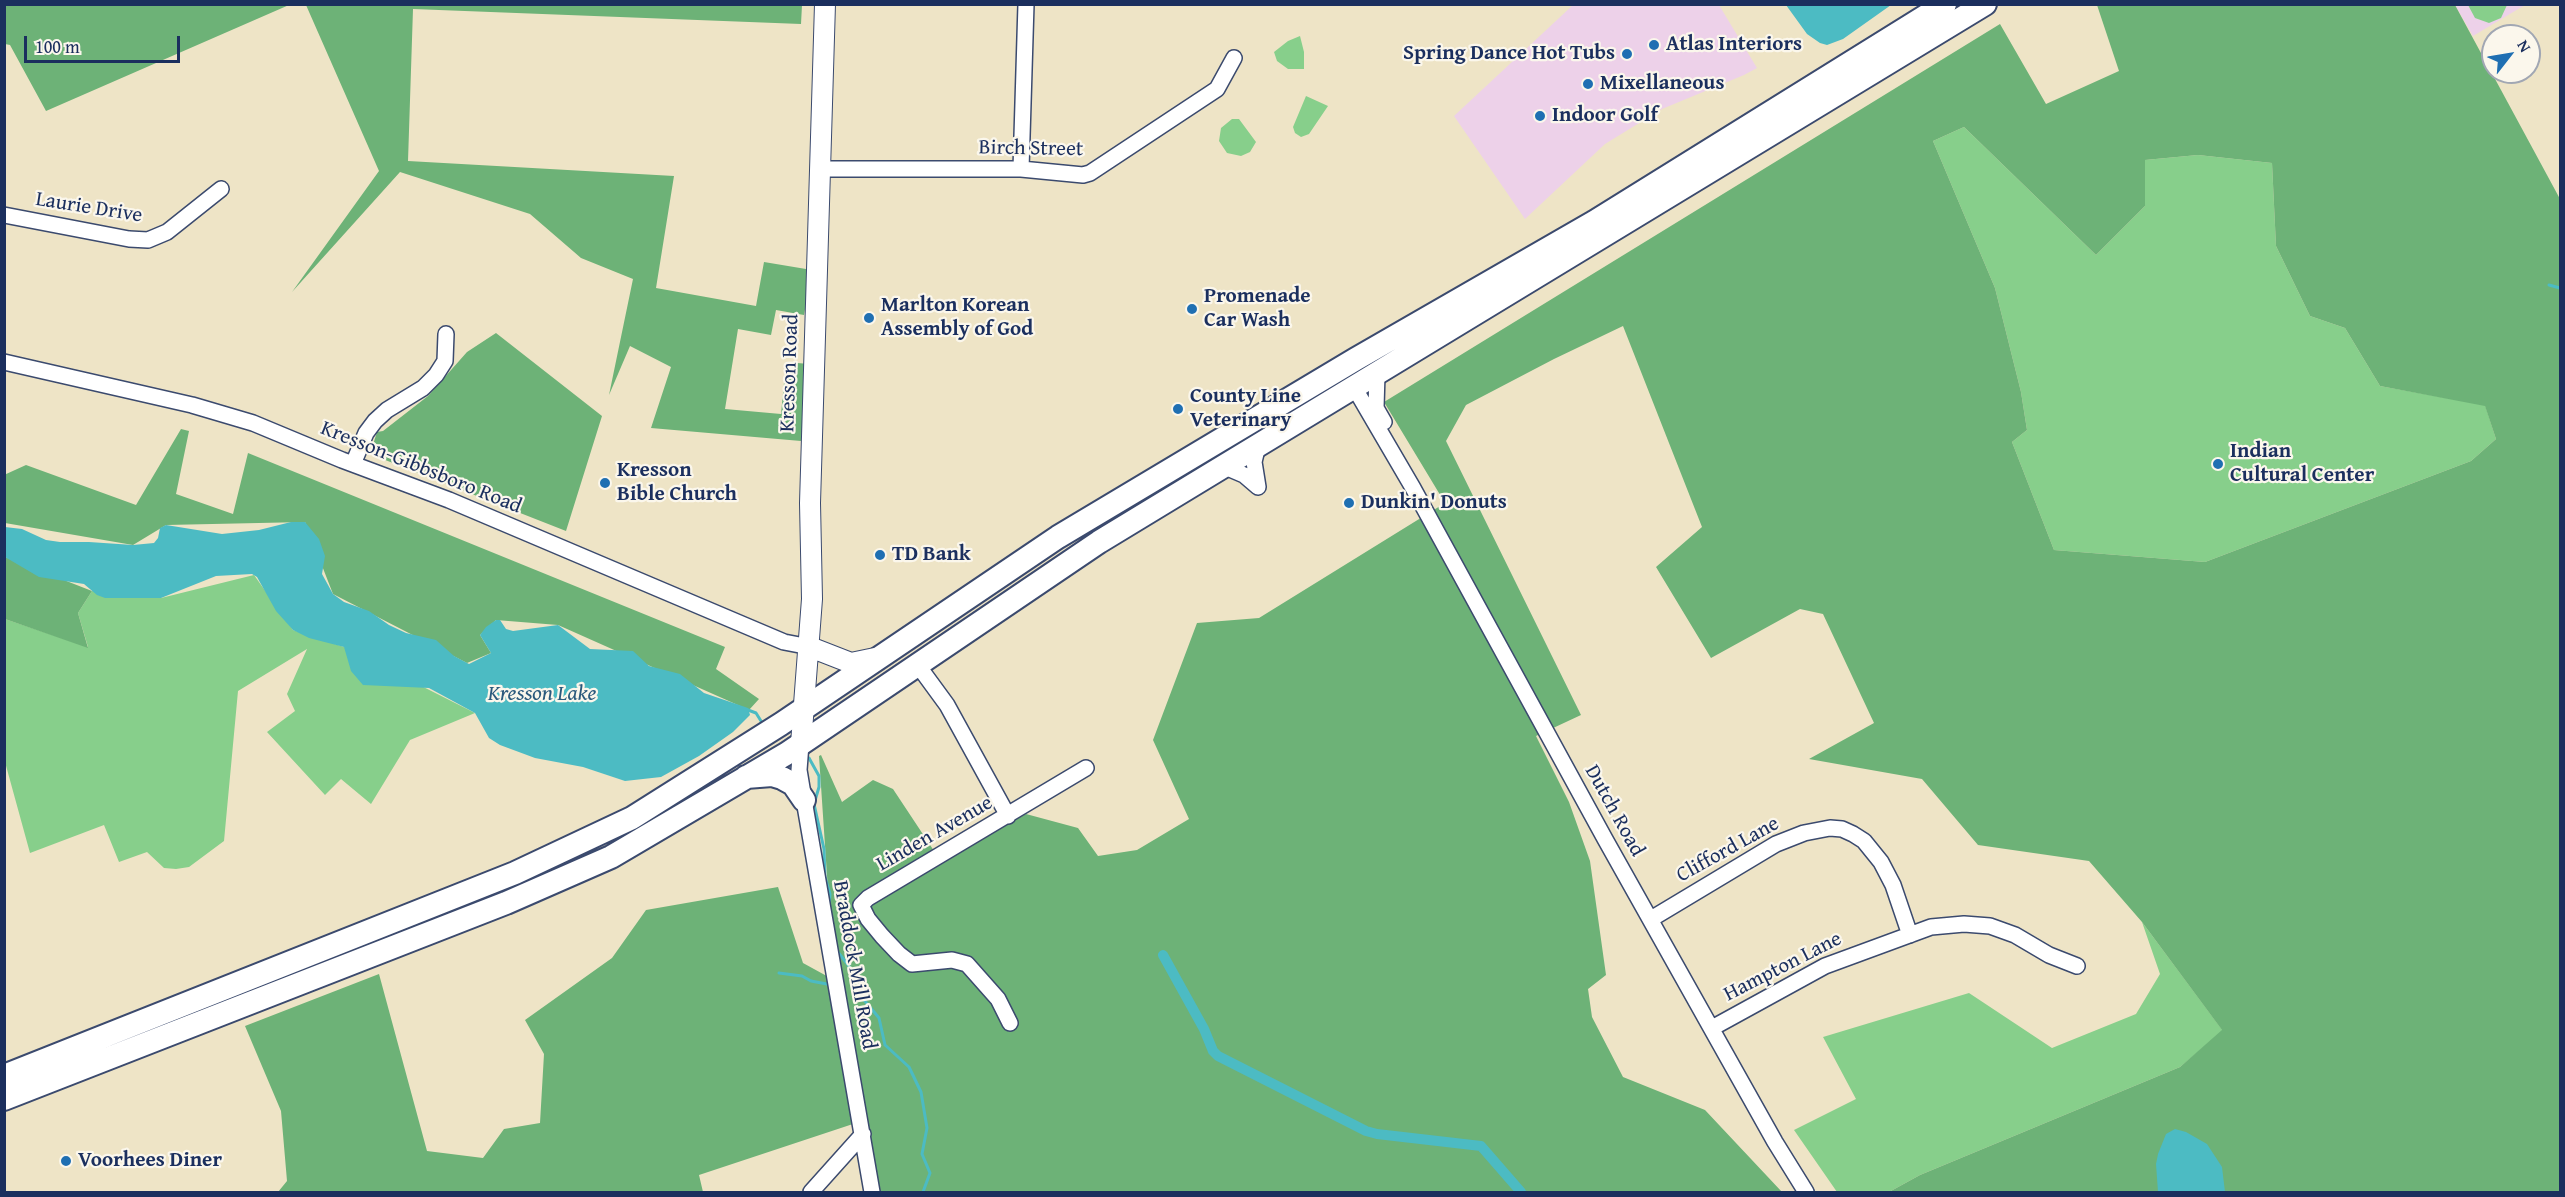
<!DOCTYPE html>
<style>
body{margin:0}
#map{position:relative;width:2565px;height:1197px;overflow:hidden;background:#eee4c6;font-family:"Gentium Book Plus",serif}
canvas{display:block}
.frame{position:absolute;inset:0;border:6px solid #1b2f5e;pointer-events:none}
.north{position:absolute;left:2481px;top:24px;width:60px;height:60px;box-sizing:border-box;background:#fbf7ec;border:2px solid #a1a7b3;border-radius:50%;rotate:59deg;font-size:16px;font-weight:700;line-height:24px;text-align:center;color:#1b2f5e}
.north::after{content:'';display:block;margin:auto;width:21px;height:27px;background:#1f6fb2;clip-path:polygon(50% 0,100% 100%,50% 72%,0 100%)}
.scale{position:absolute;left:24px;top:36px;width:156px;height:27px;box-sizing:border-box;border:3px solid #1b2f5e;border-top:0;padding-left:8px;font-size:18px;line-height:21px;white-space:nowrap;color:#1b2f5e;-webkit-text-stroke:4px #fbf7ec;paint-order:stroke}
</style>
<div id="map">
<canvas width="2565" height="1197"></canvas>
<div class="frame"></div>
<div class="north">N</div>
<div class="scale">100 m</div>
</div>
<script>
const context = document.querySelector('canvas').getContext('2d');
context.lineJoin = 'round';
function fillPath(path, color) {
  context.fillStyle = color;
  context.fill(path, 'evenodd');
}
function poly(rows) {
  const path = new Path2D();
  for (const r of rows) {
    path.moveTo(r[0], r[1]);
    for (let i = 2; i < r.length; i += 2) path.lineTo(r[i], r[i + 1]);
  }
  return path;
}
function trace(path, color, width, dash) {
  context.strokeStyle = color;
  context.lineWidth = width;
  context.lineCap = dash ? 'butt' : 'round';
  context.setLineDash(dash || []);
  context.stroke(path);
}
function drawText(font, color, halo, rows, align = 'center') {
  context.font = font + ' "Gentium Book Plus",serif';
  context.lineWidth = 4.5;
  context.setLineDash([]);
  context.textBaseline = 'middle';
  context.strokeStyle = halo;
  context.fillStyle = color;
  for (const [text, x, y, turn = 0] of rows) {
    context.save();
    context.translate(x, y);
    context.rotate((+turn || 0) * Math.PI / 180);
    context.textAlign = isNaN(turn) ? turn : align;
    if (halo) context.strokeText(text, 0, 0);
    context.fillText(text, 0, 0);
    context.restore();
  }
}
fillPath(poly([
 [1573,5,1719,5,1757,68,1744,75,1662,109,1605,144,1525,219,1454,116],
 [2455,5,2525,5,2473,36]
]), '#edd1e9');
fillPath(poly([
 [2468,5,2468,4,2507,5,2501,18,2489,23,2475,18],
 [1300,36,1304,52,1304,69,1288,69,1277,61,1274,52,1288,41],
 [1306,96,1328,106,1309,134,1301,137,1295,133,1293,127],
 [1232,119,1239,119,1256,142,1250,152,1241,156,1227,153,1219,141,1221,128],
 [1964,127,2096,255,2145,206,2145,160,2198,155,2272,163,2276,246,2310,316,2345,328,2380,386,2485,405,2496,439,2471,461,2205,562,2054,550,2012,442,2027,430,2021,392,1995,288,1933,141],
 [254,575,293,630,344,647,475,713,410,740,371,804,341,779,325,795,267,732,295,711,287,694,307,649,238,691,224,841,189,867,176,869,164,868,147,852,119,862,104,825,30,853,5,762,5,619,88,647,78,613,92,591,161,598],
 [2142,922,2223,1031,2180,1067,1920,1175,1889,1192,1837,1192,1794,1130,1856,1099,1823,1037,1969,993,2052,1048,2136,1014,2160,974]
]), '#87cf8b');
fillPath(poly([
 [4,5,5,4,289,5,46,111,10,45,5,44],
 [306,5,802,5,801,24,413,9,408,161,674,176,656,288,756,306,764,262,812,270,804,315,776,310,771,335,738,329,725,409,781,414,786,362,809,364,801,441,651,428,671,367,630,346,609,395,633,279,581,258,530,214,400,172,292,292,379,171],
 [2097,5,2455,5,2560,199,2560,1192,1889,1192,1920,1175,2180,1067,2222,1030,2142,922,2089,861,1978,845,1922,779,1809,759,1874,723,1823,614,1800,609,1711,658,1656,567,1702,527,1623,326,1554,359,1466,405,1446,441,1581,715,1536,736,1569,802,1590,861,1606,975,1588,989,1592,1017,1623,1077,1705,1110,1782,1192,874,1192,862,1121,699,1175,703,1192,278,1192,287,1181,281,1111,245,1026,379,974,427,1151,483,1158,504,1129,540,1123,544,1054,525,1020,612,958,646,910,778,887,803,963,834,980,819,756,821,755,842,802,873,780,893,789,940,860,1026,814,1078,828,1098,856,1137,850,1189,819,1153,740,1197,623,1259,618,1445,503,1384,402,2000,24,2046,104,2119,71],
 [1964,127,2096,255,2145,206,2145,160,2198,155,2272,163,2276,246,2310,316,2345,328,2380,386,2485,406,2496,439,2471,461,2205,562,2054,550,2012,442,2027,430,2021,392,1995,288,1933,141],
 [496,333,602,416,566,531,370,454,377,432,383,431,428,396,467,352],
 [181,429,189,431,176,494,233,514,248,453,725,647,716,669,759,699,749,710,558,625,496,620,480,635,491,653,467,663,333,594,305,522,166,525,133,545,5,523,4,475,26,465,136,505],
 [5,557,92,591,78,613,88,648,5,619]
]), '#6db277');
fillPath(poly([
 [1786,5,1891,5,1843,39,1827,45,1820,43,1807,34],
 [291,522,305,522,319,539,325,556,322,574,333,594,344,602,369,611,389,625,406,633,436,640,454,656,469,664,491,653,480,635,486,627,496,620,500,620,506,629,513,631,558,625,590,649,633,651,649,666,680,674,704,693,748,708,750,715,733,732,699,756,661,777,625,781,583,767,535,758,500,745,489,738,475,713,429,688,363,685,351,671,344,647,309,638,293,630,276,611,257,577,252,574,216,576,161,598,105,598,97,595,84,584,39,577,5,557,5,527,22,529,46,540,60,542,89,542,133,545,154,543,158,538,160,528,166,525,222,534,259,530],
 [2175,1129,2186,1132,2207,1144,2222,1167,2225,1192,2158,1192,2156,1164,2158,1154,2166,1134]
]), '#4cbbc3');
trace(poly([
 [2549,285,2560,288],
 [748,710,756,713,761,721],
 [809,758,819,776,819,787,814,804,824,849,825,877,830,894,829,907],
 [837,951,849,966,852,981,860,995,879,1018,885,1045,909,1067,921,1092,927,1128,922,1154,930,1173,923,1192],
 [779,973,802,976,811,981,832,985]
]), '#4cbbc3', 3);
trace(poly([
 [1163,955,1204,1029,1213,1051,1218,1056,1366,1131,1377,1134,1481,1146,1521,1192]
]), '#4cbbc3', 10);
const minor = poly([
 [821,169,1021,169,1083,175,1090,173,1217,89,1234,58],
 [1021,169,1026,4],
 [4,215,129,239,148,240,167,232,221,189],
 [4,362,192,405,253,423,342,460,449,500,784,642,810,647],
 [1377,373,1376,408,1384,422],
 [1354,387,1413,488,1605,839,1775,1142,1806,1192],
 [353,464,366,433,375,421,387,410,423,388,436,375,445,361,446,334],
 [1223,466,1244,475,1258,487,1254,462,1258,445],
 [917,664,947,705,1008,816],
 [801,744,799,770,804,800,872,1192],
 [1651,919,1776,844,1804,833,1830,828,1842,829,1853,834,1864,841,1881,862,1893,885,1910,935],
 [1010,1023,998,999,967,964,952,960,912,964,899,954,882,936,868,919,861,905,868,898,1086,768],
 [1712,1028,1825,966,1931,927,1964,924,1990,926,2015,935,2049,955,2077,966],
 [811,1192,863,1134]
]);
const major = poly([
 [810,647,851,663,875,658],
 [801,744,812,599,810,503,825,4]
]);
const highway = poly([
 [746,777,772,775,782,778,793,784,804,800],
 [4,1076,515,873,632,818,781,724,1058,537,1356,359,1594,222,1945,4],
 [4,1099,506,903,611,857,786,754,1099,542,1985,4]
]);
trace(minor, '#3b4a6e', 18);
trace(major, '#3b4a6e', 22);
trace(highway, '#3b4a6e', 26);
trace(minor, '#fff', 15);
trace(major, '#fff', 20);
trace(highway, '#fff', 22);
for (const [x, y, r, color] of [
 [1654,45,6,"#1f6fb2"],
 [1627,54,6,"#1f6fb2"],
 [1588,84,6,"#1f6fb2"],
 [1540,116,6,"#1f6fb2"],
 [1192,309,6,"#1f6fb2"],
 [869,318,6,"#1f6fb2"],
 [1178,409,6,"#1f6fb2"],
 [2218,464,6,"#1f6fb2"],
 [605,483,6,"#1f6fb2"],
 [1349,503,6,"#1f6fb2"],
 [880,555,6,"#1f6fb2"],
 [66,1161,6,"#1f6fb2"]
]) {
  const dot = new Path2D();
  dot.arc(x, y, r, 0, 2 * Math.PI);
  context.fillStyle = color;
  context.fill(dot);
  trace(dot, '#fbf7ec', 2);
}
drawText('bold 21px', '#1b2f5e', '#fbf7ec', [
 ["Atlas Interiors",1666,45],
 ["Spring Dance Hot Tubs",1615,54,"right"],
 ["Mixellaneous",1600,84],
 ["Indoor Golf",1552,116],
 ["Promenade",1204,297],
 ["Car Wash",1204,321],
 ["Marlton Korean",881,306],
 ["Assembly of God",881,330],
 ["County Line",1190,397],
 ["Veterinary",1190,421],
 ["Indian",2230,452],
 ["Cultural Center",2230,476],
 ["Kresson",617,471],
 ["Bible Church",617,495],
 ["Dunkin' Donuts",1361,503],
 ["TD Bank",892,555],
 ["Voorhees Diner",78,1161]
], 'left');
drawText('21px', '#1b2f5e', '#fbf7ec', [
 ["Birch Street",1031,149,1],
 ["Laurie Drive",89,208,9],
 ["Kresson Road",790,373,-88],
 ["Kresson-Gibbsboro Road",421,468,22],
 ["Dutch Road",1614,811,61],
 ["Linden Avenue",935,834,-30],
 ["Clifford Lane",1728,850,-29],
 ["Braddock Mill Road",854,965,80],
 ["Hampton Lane",1783,967,-27]
]);
drawText('italic 22px', '#2a597c', '#fbf7ec', [
 ["Kresson Lake",542,694]
]);
</script>
